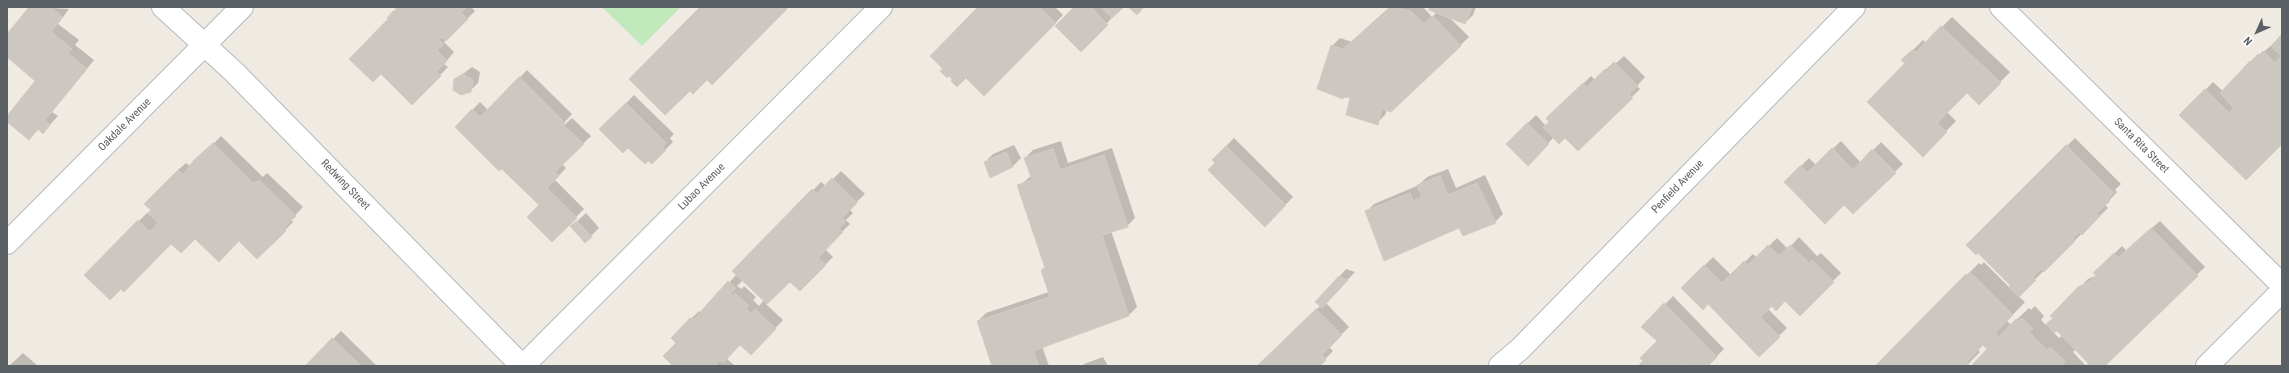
<!DOCTYPE html>
<style>
body{margin:0}
#map{position:relative;width:2289px;height:373px;overflow:hidden;background:#efeae2;font-family:"Roboto Condensed",sans-serif}
canvas{display:block}
.frame{position:absolute;inset:0;border:8px solid #5a6064;pointer-events:none}
.north{position:absolute;left:2237px;top:12px;width:40px;height:40px;-webkit-text-stroke:3px #fff;paint-order:stroke;rotate:225deg;font-size:11px;font-weight:700;line-height:16px;text-align:center;color:#5a6064}
.north::after{content:'';display:block;margin:auto;width:14px;height:18px;background:#5a6064;clip-path:polygon(50% 0,100% 100%,50% 72%,0 100%)}
</style>
<div id="map">
<canvas width="2289" height="373"></canvas>
<div class="frame"></div>
<div class="north">N</div>
</div>
<script>
const context = document.querySelector('canvas').getContext('2d');
context.lineJoin = 'round';
function fillPath(path, color) {
  context.fillStyle = color;
  context.fill(path, 'evenodd');
}
function poly(rows) {
  const path = new Path2D();
  for (const r of rows) {
    path.moveTo(r[0], r[1]);
    for (let i = 2; i < r.length; i += 2) path.lineTo(r[i], r[i + 1]);
  }
  return path;
}
function trace(path, color, width, dash) {
  context.strokeStyle = color;
  context.lineWidth = width;
  context.lineCap = dash ? 'butt' : 'round';
  context.setLineDash(dash || []);
  context.stroke(path);
}
function drawText(font, color, halo, rows, align = 'center') {
  context.font = font + ' "Roboto Condensed",sans-serif';
  context.lineWidth = 3.5;
  context.setLineDash([]);
  context.textBaseline = 'middle';
  context.strokeStyle = halo;
  context.fillStyle = color;
  for (const [text, x, y, turn = 0] of rows) {
    context.save();
    context.translate(x, y);
    context.rotate((+turn || 0) * Math.PI / 180);
    context.textAlign = isNaN(turn) ? turn : align;
    if (halo) context.strokeText(text, 0, 0);
    context.fillText(text, 0, 0);
    context.restore();
  }
}
fillPath(poly([
 [602,7,681,7,642,46]
]), '#c2e9bc');
fillPath(poly([
 [31,7,69,9,58,24,79,40,75,45,94,60,52,112,58,116,43,132,39,129,29,139,7,121,7,117,37,81,7,56,7,36],
 [396,7,471,7,475,11,444,42,454,52,444,64,448,67,412,104,388,18,397,8],
 [979,7,1055,7,1063,15,984,95,966,77,954,79,944,69],
 [1076,7,1122,7,1081,51],
 [1390,7,1423,7,1432,17,1437,12,1431,7,1476,7,1473,15,1465,23,1449,17,1469,37,1391,111,1387,110,1385,115,1377,123,1351,98,1332,46,1340,38,1352,42],
 [1952,17,2010,72,1979,104,1967,92,1947,112,1956,121,1923,155,1906,63,1903,60,1923,40,1926,43],
 [2282,36,2282,142,2181,115,2213,82,2223,91,2258,54,2260,55],
 [1624,56,1645,77,1637,86,1640,89,1578,150,1565,136,1554,137,1528,164,1507,144,1536,115,1546,126,1550,122,1548,118,1591,76,1595,80,1614,62,1616,63],
 [472,67,480,72,478,83,470,91,455,80],
 [527,70,572,114,559,128,560,129,572,118,591,136,562,164,566,168,555,180,584,209,552,241,540,205,456,127,480,102,488,110],
 [634,95,674,134,670,138,673,142,652,163,601,129],
 [221,136,263,177,267,173,303,207,291,220,293,222,257,258,240,240,195,238,171,242,121,288,85,275,147,213,148,214,152,210,178,170,186,163,191,167],
 [1234,138,1293,197,1265,226,1213,160],
 [2075,138,2121,184,2115,190,2117,192,2105,205,2108,208,2018,296,2025,302,2007,321,2011,325,2029,308,2031,310,2035,306,2044,316,2041,320,2046,325,2054,318,2052,316,2088,279,2097,275,2095,273,2122,246,2126,250,2160,221,2205,267,2104,366,1972,366,1989,349,1984,344,1978,350,1980,352,1966,366,1876,366,1979,263,1981,265,1984,262,2009,287,2012,285,1978,251,1967,245],
 [2057,329,2063,335,2059,338,2054,333],
 [2076,349,2089,363,2086,366,2073,352],
 [1061,141,1068,163,1112,148,1135,218,1127,226,1111,231,1137,307,1129,315,1042,346,1049,366,994,366,978,321,986,313,1049,292,1042,270,1046,266,1019,186,1031,176,1025,158,1033,150],
 [1841,141,1861,163,1881,142,1903,164,1853,213,1844,204,1785,182,1809,158,1816,165],
 [1014,145,1021,158,1013,166,991,176,985,162,993,154],
 [1448,169,1456,188,1485,175,1503,214,1495,222,1460,227,1366,212,1374,204,1419,185,1427,177],
 [841,171,865,194,849,209,853,213,846,220,850,224,825,249,833,257,800,290,790,280,766,304,783,320,751,354,740,343,726,358,735,366,674,366,677,343,672,338,699,311,701,313,737,274,734,271,821,182,826,186],
 [743,280,764,300,759,306,753,300,756,297,744,286,742,289,737,286],
 [586,213,599,228,586,241,572,226],
 [1799,237,1817,256,1821,253,1841,273,1800,314,1785,300,1772,305,1768,309,1787,328,1759,356,1708,303,1682,288,1713,257,1731,275,1753,254,1757,258,1777,238,1788,249],
 [1346,269,1355,272,1326,303,1349,327,1329,347,1333,351,1318,366,1259,366,1320,306,1338,278],
 [1673,296,1724,349,1707,366,1640,366,1658,341,1643,327],
 [341,331,377,366,306,366],
 [23,353,38,366,9,366],
 [1103,357,1108,366,1082,366,1084,364]
]), '#0003');
const building = poly([
 [29,7,50,7,62,17,51,32,72,49,68,53,87,69,45,120,50,125,43,134,38,129,29,140,7,122,7,116,35,81,7,57,7,34,29,7],
 [394,7,467,7,461,13,468,19,446,41,442,37,439,40,444,44,437,50,447,61,436,72,441,76,412,105,381,74,373,82,349,59,388,19,387,18,393,11,395,13,397,10,394,7],
 [700,7,786,7,787,9,712,85,707,80,693,94,690,91,665,115,629,79,700,7],
 [978,7,1039,7,1056,23,984,96,966,78,957,87,951,81,952,79,949,76,947,78,940,71,943,69,930,56,978,7],
 [1074,7,1091,7,1108,25,1081,52,1055,26,1074,7],
 [1101,7,1124,7,1112,18,1101,7],
 [1128,7,1144,7,1137,15,1128,7],
 [1390,7,1411,11,1424,24,1433,16,1461,46,1391,112,1382,109,1378,125,1346,115,1350,98,1344,97,1343,99,1317,89,1331,45,1343,49,1390,7],
 [1430,7,1472,7,1465,24,1429,10,1430,7],
 [1941,26,2001,83,1979,105,1967,93,1937,123,1947,132,1923,157,1867,102,1905,63,1901,60,1912,50,1916,52,1941,26],
 [2282,34,2282,144,2246,180,2179,115,2205,89,2229,113,2233,109,2232,106,2220,93,2250,61,2251,63,2263,51,2275,63,2281,56,2271,46,2282,34],
 [1615,63,1638,86,1629,94,1633,98,1578,151,1565,138,1559,144,1543,127,1549,122,1546,118,1583,83,1587,87,1605,69,1607,71,1615,63],
 [463,74,473,80,471,92,461,95,453,90,454,79,463,74],
 [519,77,565,123,563,125,584,144,555,172,559,176,547,188,577,218,552,242,527,217,539,205,502,169,499,171,455,127,472,109,480,117,519,77],
 [626,103,666,143,662,147,666,150,652,164,648,161,645,164,628,148,623,153,599,129,626,103],
 [1527,123,1549,144,1528,166,1506,144,1527,123],
 [213,143,254,184,259,180,296,216,284,228,286,231,257,259,239,241,219,262,195,239,181,253,171,244,124,292,121,289,110,300,84,275,138,220,150,232,158,223,148,213,151,210,144,204,178,170,183,175,194,160,213,143],
 [2066,145,2114,193,2108,198,2110,201,2097,213,2100,216,2082,235,2079,232,2073,238,2075,241,2044,272,2041,269,2033,277,2036,280,2019,297,2008,287,2010,285,1978,253,1976,255,1966,245,2066,145],
 [1226,146,1286,205,1265,227,1208,170,1215,163,1212,160,1226,146],
 [1832,148,1853,170,1872,149,1896,173,1853,214,1844,205,1825,224,1784,182,1801,165,1807,173,1832,148],
 [1053,149,1060,170,1104,155,1128,227,1102,235,1129,316,1033,351,1039,366,992,366,977,321,1050,297,1041,270,1045,268,1017,185,1032,180,1024,158,1053,149],
 [1006,152,1013,167,990,178,984,162,1006,152],
 [1440,176,1448,195,1477,183,1496,223,1463,236,1459,228,1384,261,1365,211,1410,193,1413,201,1422,197,1417,185,1440,176],
 [832,178,857,203,842,218,846,221,839,228,843,232,818,258,826,265,800,291,790,282,767,304,732,271,812,189,817,194,832,178],
 [577,221,592,237,585,243,570,226,577,221],
 [2151,228,2198,276,2105,366,2088,366,2088,363,2057,331,2054,333,2046,324,2053,318,2050,316,2078,287,2089,282,2096,275,2093,273,2114,253,2118,258,2151,228],
 [1768,245,1779,256,1790,245,1809,263,1812,260,1834,282,1800,316,1785,301,1776,311,1772,306,1760,317,1780,337,1759,357,1708,304,1703,310,1681,288,1704,265,1722,283,1744,261,1748,265,1768,245],
 [1971,273,2013,315,1995,333,1999,337,2016,319,2018,321,2022,318,2033,329,2029,332,2047,350,2050,347,2065,361,2062,365,2063,366,1971,366,1987,349,1983,345,1967,362,1969,365,1967,366,1875,366,1966,274,1968,276,1971,273],
 [1338,277,1348,280,1322,308,1315,302,1338,277],
 [728,281,736,288,730,294,733,296,735,293,749,306,746,308,751,313,755,309,776,329,751,355,740,345,723,363,720,360,716,364,718,366,673,366,663,356,676,343,671,338,690,318,693,320,728,281],
 [1664,303,1717,357,1708,366,1688,366,1685,363,1685,366,1638,366,1643,361,1640,358,1657,341,1641,327,1664,303],
 [1316,309,1342,335,1322,355,1326,360,1320,366,1257,366,1316,309],
 [332,338,361,366,305,366,332,338]
]);
fillPath(building, '#ccc7c1');
trace(building, '#d4cbc0', 1);
const street = poly([
 [163,7,234,72,522,366],
 [2001,7,2282,285],
 [7,243,242,7],
 [523,366,881,7],
 [1500,366,1520,349,1854,7],
 [2207,366,2282,291]
]);
trace(street, '#b5b9be', 24);
trace(street, '#fff', 22);
drawText('11px', '#5a6064', '#fff', [
 ["Oakdale Avenue",125,125,-45],
 ["Santa Rita Street",2141,146,45],
 ["Redwing Street",345,185,46],
 ["Lubao Avenue",702,187,-45],
 ["Penfield Avenue",1678,187,-46]
]);
</script>
